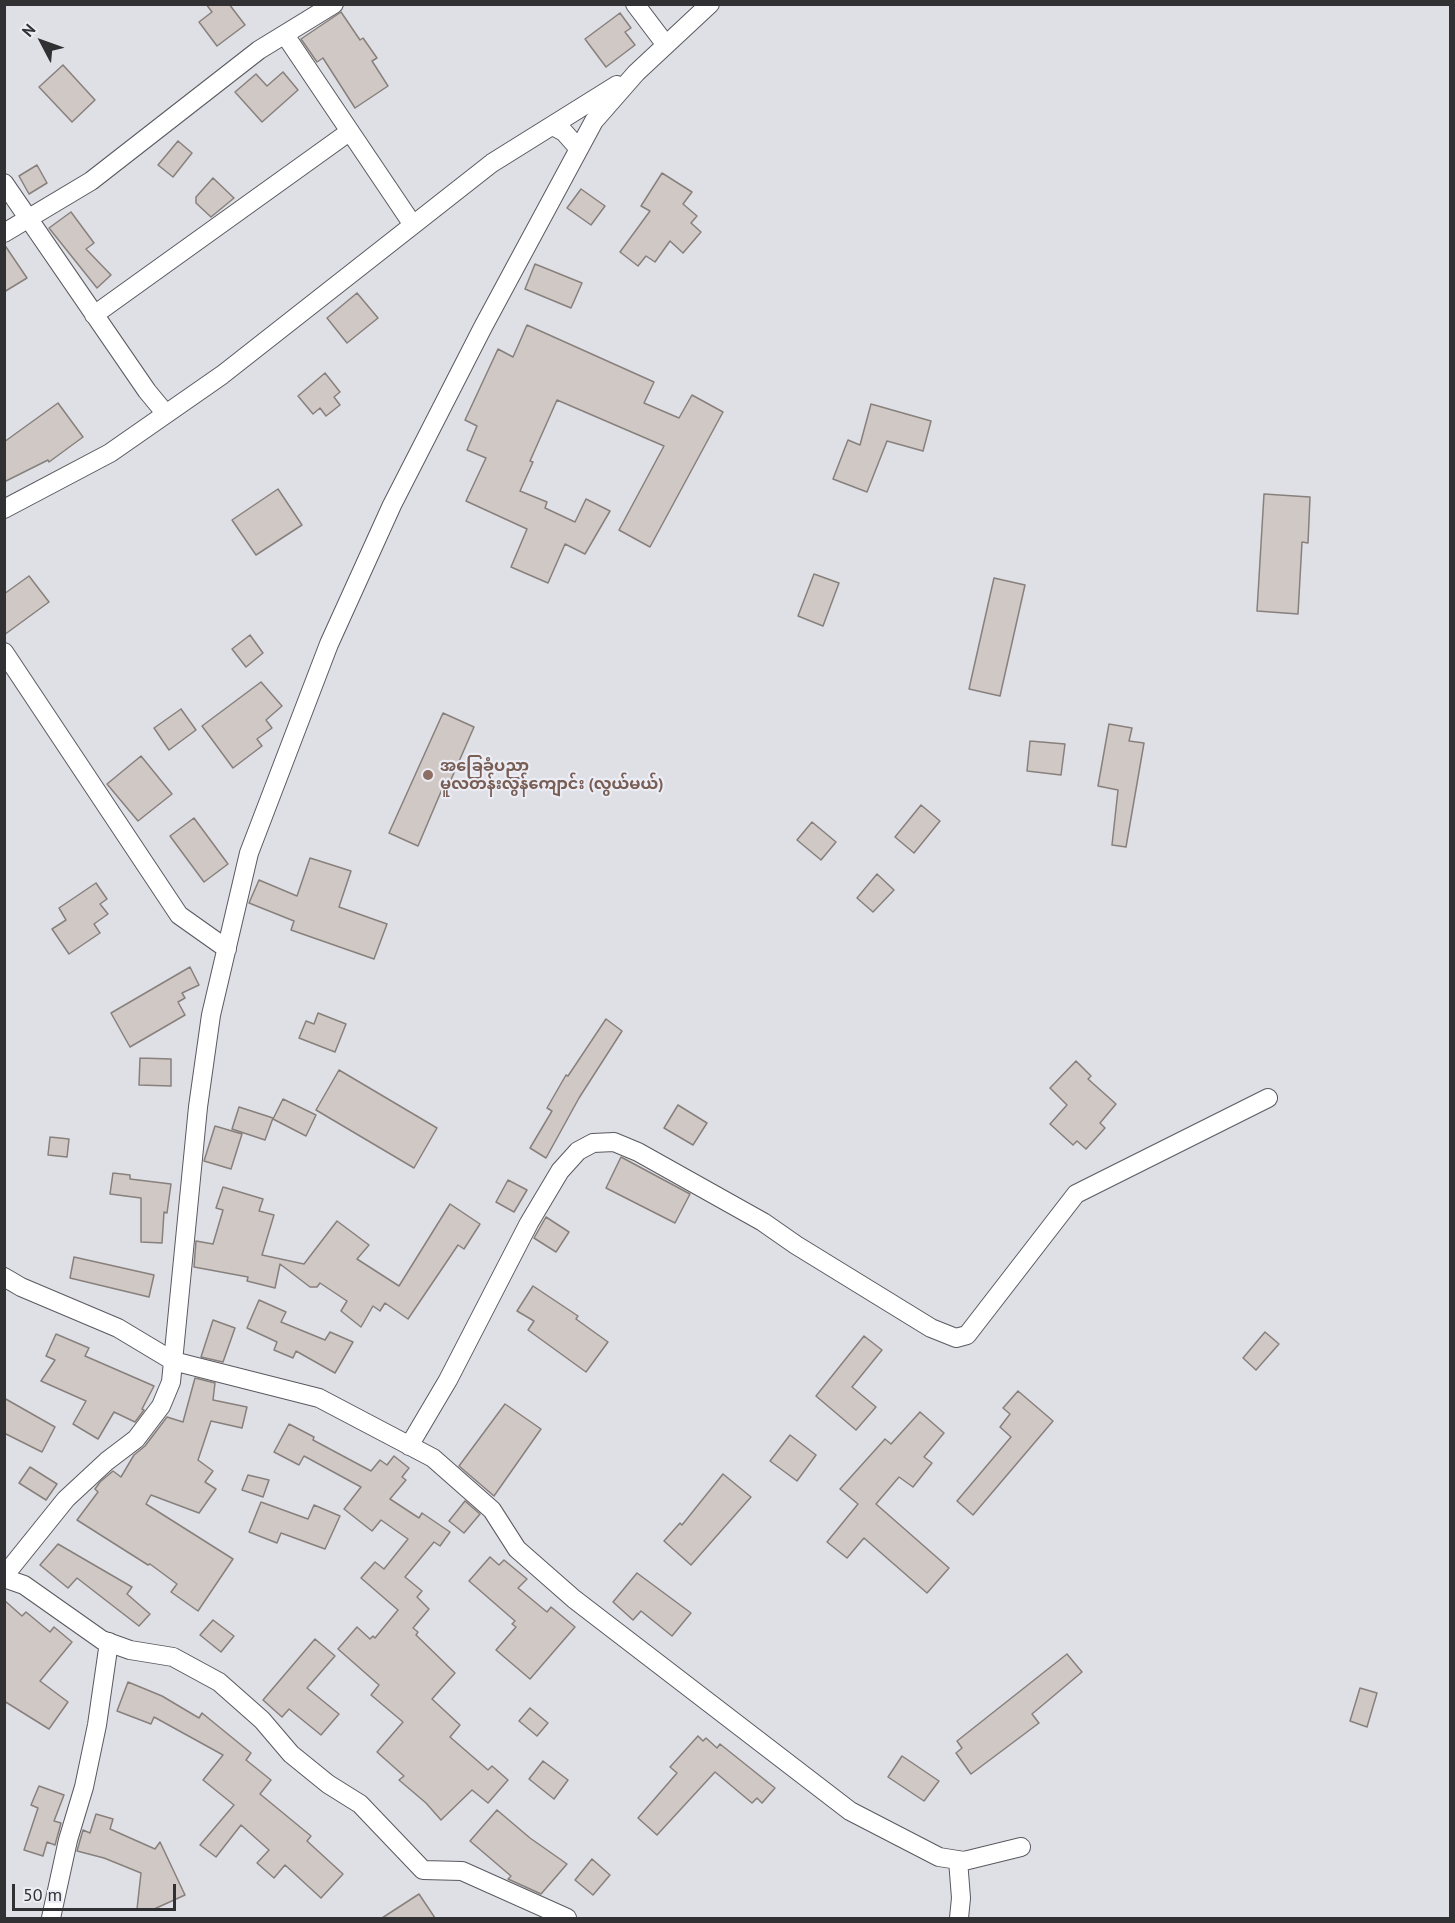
<!DOCTYPE html>
<meta charset="utf-8">
<style>
body{margin:0}
#map{position:relative;width:1455px;height:1923px;overflow:hidden;background:#dfdfe6;font-family:"PT Sans",sans-serif}
canvas{display:block}
.frame{position:absolute;inset:0;border:6px solid #313134;pointer-events:none}
.north{position:absolute;left:12px;top:12px;width:60px;height:60px;-webkit-text-stroke:4px #ececf4;paint-order:stroke;rotate:311deg;font-size:16px;font-weight:700;line-height:24px;text-align:center;color:#313134}
.north::after{content:'';display:block;margin:auto;width:21px;height:27px;background:#313134;clip-path:polygon(50% 0,100% 100%,50% 72%,0 100%)}
.scale{position:absolute;left:12px;top:1884px;width:164px;height:27px;box-sizing:border-box;border:3px solid #313134;border-top:0;padding-left:8px;font-size:18px;line-height:21px;white-space:nowrap;color:#313134;-webkit-text-stroke:4px #ececf4;paint-order:stroke}
</style>
<div id="map">
<canvas width="1455" height="1923"></canvas>
<div class="frame"></div>
<div class="north">N</div>
<div class="scale">50 m</div>
</div>
<script>
const context = document.querySelector('canvas').getContext('2d');
context.lineJoin = 'round';
function fillPath(path, color) {
  context.fillStyle = color;
  context.fill(path, 'evenodd');
}
function poly(rows) {
  const path = new Path2D();
  for (const r of rows) {
    path.moveTo(r[0], r[1]);
    for (let i = 2; i < r.length; i += 2) path.lineTo(r[i], r[i + 1]);
  }
  return path;
}
function trace(path, color, width, dash) {
  context.strokeStyle = color;
  context.lineWidth = width;
  context.lineCap = dash ? 'butt' : 'round';
  context.setLineDash(dash || []);
  context.stroke(path);
}
function drawText(font, color, halo, rows, align = 'center') {
  context.font = font + ' "PT Sans","Noto Sans Myanmar",sans-serif';
  context.lineWidth = 4.5;
  context.setLineDash([]);
  context.textBaseline = 'middle';
  context.strokeStyle = halo;
  context.fillStyle = color;
  for (const [text, x, y, turn = 0] of rows) {
    context.save();
    context.translate(x, y);
    context.rotate((+turn || 0) * Math.PI / 180);
    context.textAlign = isNaN(turn) ? turn : align;
    if (halo) context.strokeText(text, 0, 0);
    context.fillText(text, 0, 0);
    context.restore();
  }
}
const building = poly([
 [206,4,229,4,245,25,217,46,199,22,212,12,206,4],
 [341,12,360,40,363,38,377,58,372,61,388,86,355,108,323,58,317,62,301,39,341,12],
 [620,13,631,28,625,32,635,45,606,67,585,39,620,13],
 [63,65,95,100,72,122,39,87,63,65],
 [283,72,298,90,262,122,235,92,256,74,267,86,283,72],
 [178,141,192,153,173,177,158,165,178,141],
 [37,165,47,183,29,194,19,176,37,165],
 [662,173,692,192,683,204,697,216,691,223,701,232,683,253,670,241,655,262,646,256,638,266,620,252,650,211,641,206,662,173],
 [213,178,234,198,211,217,196,203,196,197,213,178],
 [581,189,605,206,591,225,567,208,581,189],
 [71,212,94,243,86,249,111,275,97,288,49,228,71,212],
 [4,244,27,278,4,292,4,244],
 [535,264,582,283,571,308,525,289,535,264],
 [357,293,378,318,347,343,327,318,357,293],
 [527,325,654,382,644,403,679,418,692,395,723,412,650,547,619,530,664,446,557,400,530,461,533,462,520,491,547,502,545,508,575,522,586,499,610,511,585,554,565,544,548,583,511,567,527,529,466,501,486,458,467,450,477,426,465,420,498,349,513,357,527,325],
 [325,373,340,392,334,397,340,405,326,416,320,408,313,414,298,396,325,373],
 [58,403,83,437,49,462,48,460,4,482,4,442,58,403],
 [871,404,931,421,923,451,887,441,867,492,833,479,848,440,860,445,871,404],
 [278,489,302,525,256,555,232,520,278,489],
 [1264,494,1310,497,1308,543,1302,542,1298,614,1257,611,1264,494],
 [814,574,839,583,823,626,798,616,814,574],
 [29,576,49,602,4,635,4,594,29,576],
 [994,578,1025,585,1000,696,969,689,994,578],
 [250,635,263,653,246,667,232,649,250,635],
 [261,682,282,706,266,720,272,728,257,739,262,746,233,768,202,726,261,682],
 [181,709,196,730,169,750,154,728,181,709],
 [443,713,474,727,450,782,446,780,418,846,389,833,443,713],
 [1109,724,1132,728,1129,741,1144,743,1126,847,1112,845,1118,790,1098,786,1109,724],
 [1030,741,1065,744,1061,775,1027,771,1030,741],
 [141,756,172,794,138,821,107,784,141,756],
 [921,805,940,821,914,853,895,837,921,805],
 [194,818,228,864,204,882,170,836,194,818],
 [812,822,836,842,821,860,797,840,812,822],
 [310,858,351,871,339,907,387,924,374,959,291,930,294,921,249,903,259,880,297,896,310,858],
 [877,874,894,890,873,912,857,898,877,874],
 [96,883,107,899,100,904,108,914,94,924,100,933,69,954,52,929,66,920,59,908,96,883],
 [190,967,199,985,182,993,185,998,178,1002,185,1015,130,1047,111,1013,190,967],
 [318,1013,346,1024,335,1052,299,1038,306,1021,314,1024,318,1013],
 [606,1019,622,1031,579,1098,546,1158,530,1148,552,1111,547,1108,566,1075,568,1076,606,1019],
 [140,1058,171,1059,171,1086,139,1085,140,1058],
 [1076,1061,1091,1076,1088,1079,1116,1104,1100,1123,1105,1128,1086,1149,1077,1141,1073,1145,1050,1124,1067,1105,1050,1088,1076,1061],
 [339,1070,437,1128,414,1168,316,1110,339,1070],
 [283,1099,316,1115,306,1136,273,1119,283,1099],
 [678,1105,707,1123,693,1145,664,1128,678,1105],
 [239,1107,273,1118,265,1140,232,1129,239,1107],
 [215,1126,242,1134,231,1169,204,1161,215,1126],
 [50,1137,69,1139,67,1157,48,1155,50,1137],
 [621,1157,690,1194,675,1223,606,1188,621,1157],
 [113,1173,130,1175,130,1179,171,1184,167,1213,164,1212,162,1243,141,1242,141,1198,110,1194,113,1173],
 [508,1180,527,1190,514,1212,496,1202,508,1180],
 [223,1187,263,1199,259,1211,274,1215,262,1255,304,1264,337,1221,369,1245,357,1259,399,1286,450,1204,480,1224,464,1249,458,1245,408,1319,385,1303,380,1311,373,1306,361,1327,341,1311,347,1301,320,1283,317,1287,310,1287,280,1264,275,1288,247,1281,248,1277,194,1267,196,1241,213,1244,223,1210,216,1208,223,1187],
 [546,1217,569,1232,556,1252,534,1238,546,1217],
 [74,1257,154,1275,149,1297,70,1278,74,1257],
 [533,1286,578,1316,576,1319,608,1342,586,1372,528,1330,534,1321,517,1311,533,1286],
 [259,1300,286,1312,281,1322,325,1340,330,1332,353,1342,335,1373,296,1351,293,1358,274,1350,277,1342,247,1328,259,1300],
 [213,1320,235,1328,223,1362,201,1357,213,1320],
 [1265,1332,1279,1344,1256,1370,1243,1358,1265,1332],
 [56,1334,89,1348,85,1356,154,1386,142,1409,144,1410,135,1422,114,1412,98,1439,73,1424,86,1401,41,1381,55,1360,46,1356,56,1334],
 [864,1336,882,1350,852,1387,876,1407,856,1430,816,1396,864,1336],
 [195,1378,215,1383,213,1400,247,1407,242,1428,211,1421,198,1460,213,1471,205,1482,216,1489,199,1513,151,1495,146,1504,233,1559,198,1611,171,1592,177,1584,150,1564,148,1565,77,1520,98,1492,95,1489,100,1482,113,1471,121,1477,134,1455,145,1446,167,1417,183,1422,195,1378],
 [1018,1391,1053,1421,973,1515,957,1501,1011,1437,1000,1427,1010,1414,1003,1408,1018,1391],
 [4,1398,55,1427,42,1452,4,1433,4,1398],
 [505,1404,541,1429,494,1496,459,1466,505,1404],
 [920,1412,944,1433,924,1457,932,1463,913,1487,899,1477,876,1504,949,1568,927,1593,864,1538,847,1558,827,1542,858,1504,840,1489,885,1439,891,1444,920,1412],
 [289,1424,314,1437,313,1440,371,1471,380,1460,387,1465,394,1456,409,1468,402,1477,406,1480,390,1499,419,1518,422,1513,450,1532,440,1546,434,1542,405,1577,422,1591,417,1597,429,1609,413,1628,418,1632,416,1635,455,1673,432,1699,460,1725,450,1737,488,1770,492,1766,508,1780,488,1803,472,1790,441,1820,426,1803,399,1780,404,1776,377,1752,403,1722,371,1695,379,1685,338,1649,357,1627,370,1639,373,1636,375,1638,398,1610,361,1578,375,1562,384,1569,408,1539,381,1520,372,1531,344,1509,361,1487,304,1456,299,1465,274,1452,289,1424],
 [790,1435,816,1455,797,1481,770,1461,790,1435],
 [30,1467,57,1484,46,1500,19,1483,30,1467],
 [723,1474,751,1497,691,1565,664,1541,680,1523,682,1525,723,1474],
 [248,1475,269,1480,263,1497,242,1490,248,1475],
 [465,1501,480,1514,464,1533,449,1521,465,1501],
 [261,1502,308,1519,314,1505,340,1516,325,1549,281,1533,277,1543,249,1532,261,1502],
 [58,1544,132,1587,127,1594,150,1614,139,1626,77,1578,68,1588,40,1565,58,1544],
 [490,1557,499,1565,504,1560,527,1579,518,1588,547,1612,551,1607,575,1627,530,1679,496,1650,516,1627,512,1624,515,1621,469,1581,490,1557],
 [637,1573,691,1613,672,1636,641,1611,633,1620,613,1602,637,1573],
 [4,1600,22,1616,26,1612,50,1632,54,1627,72,1642,40,1681,68,1702,49,1729,4,1701,4,1600],
 [213,1620,234,1636,221,1652,200,1635,213,1620],
 [315,1639,335,1656,307,1688,339,1714,321,1735,289,1709,282,1717,263,1700,315,1639],
 [1067,1654,1082,1672,1032,1714,1039,1723,971,1774,956,1753,962,1748,957,1741,1067,1654],
 [128,1682,162,1696,199,1718,202,1713,251,1753,246,1760,271,1780,260,1794,311,1836,307,1841,343,1874,321,1898,285,1865,274,1878,257,1863,269,1850,241,1825,216,1857,200,1845,234,1805,203,1780,223,1755,154,1717,151,1724,117,1711,128,1682],
 [1360,1688,1377,1693,1367,1727,1350,1721,1360,1688],
 [530,1708,548,1723,537,1736,519,1721,530,1708],
 [698,1736,703,1741,706,1738,717,1748,720,1744,775,1788,762,1803,757,1798,752,1803,715,1772,657,1835,638,1818,677,1773,670,1767,698,1736],
 [902,1756,939,1781,924,1801,888,1777,902,1756],
 [543,1761,568,1780,554,1799,529,1779,543,1761],
 [39,1786,64,1795,54,1821,61,1823,55,1845,47,1842,43,1856,24,1850,38,1808,31,1805,39,1786],
 [497,1810,530,1838,567,1864,541,1894,508,1879,511,1876,470,1841,497,1810],
 [96,1814,113,1819,110,1829,155,1849,160,1842,185,1895,152,1910,137,1909,141,1873,104,1858,77,1851,83,1830,90,1833,96,1814],
 [592,1859,610,1875,593,1895,575,1880,592,1859],
 [419,1894,435,1918,382,1918,419,1894]
]);
fillPath(building, '#d0c8c4');
trace(building, '#87807c', 1.5);
const minor = poly([
 [635,4,666,45],
 [285,35,413,225],
 [553,126,564,132,579,149],
 [4,183,147,391,166,414],
 [4,233,91,181,259,50,334,4],
 [94,315,349,132],
 [4,509,110,453,222,375,492,163,617,85],
 [4,652,179,915,227,949],
 [4,1277,21,1287,118,1328,173,1361,319,1398,433,1458,492,1510,517,1549,574,1599,850,1811,939,1857,964,1861,1021,1847],
 [409,1446,448,1380,529,1223,560,1171,578,1151,593,1143,614,1142,638,1152,763,1222,796,1245,931,1328,956,1338,967,1335,1076,1194,1268,1098],
 [4,1576,66,1499,107,1461,136,1439,161,1406,171,1382,198,1107,211,1015,249,853,329,644,392,505,483,327,594,121,636,73,710,4],
 [4,1578,24,1585,102,1640,130,1650,173,1657,219,1682,262,1720,291,1754,328,1784,360,1804,423,1870,462,1871,567,1918],
 [958,1860,961,1898,959,1918],
 [51,1918,68,1840,84,1787,97,1725,109,1642]
]);
trace(minor, '#595960', 20);
trace(minor, '#fff', 18);
for (const [x, y, r, color] of [
 [428,775,6,"#8d6e63"]
]) {
  const dot = new Path2D();
  dot.arc(x, y, r, 0, 2 * Math.PI);
  context.fillStyle = color;
  context.fill(dot);
  trace(dot, '#ececf4', 2);
}
drawText('bold 16px', '#785e54', '#ececf4', [
 ["အခြေခံပညာ",440,766],
 ["မူလတန်းလွန်ကျောင်း (လွယ်မယ်)",440,784]
], 'left');
</script>
